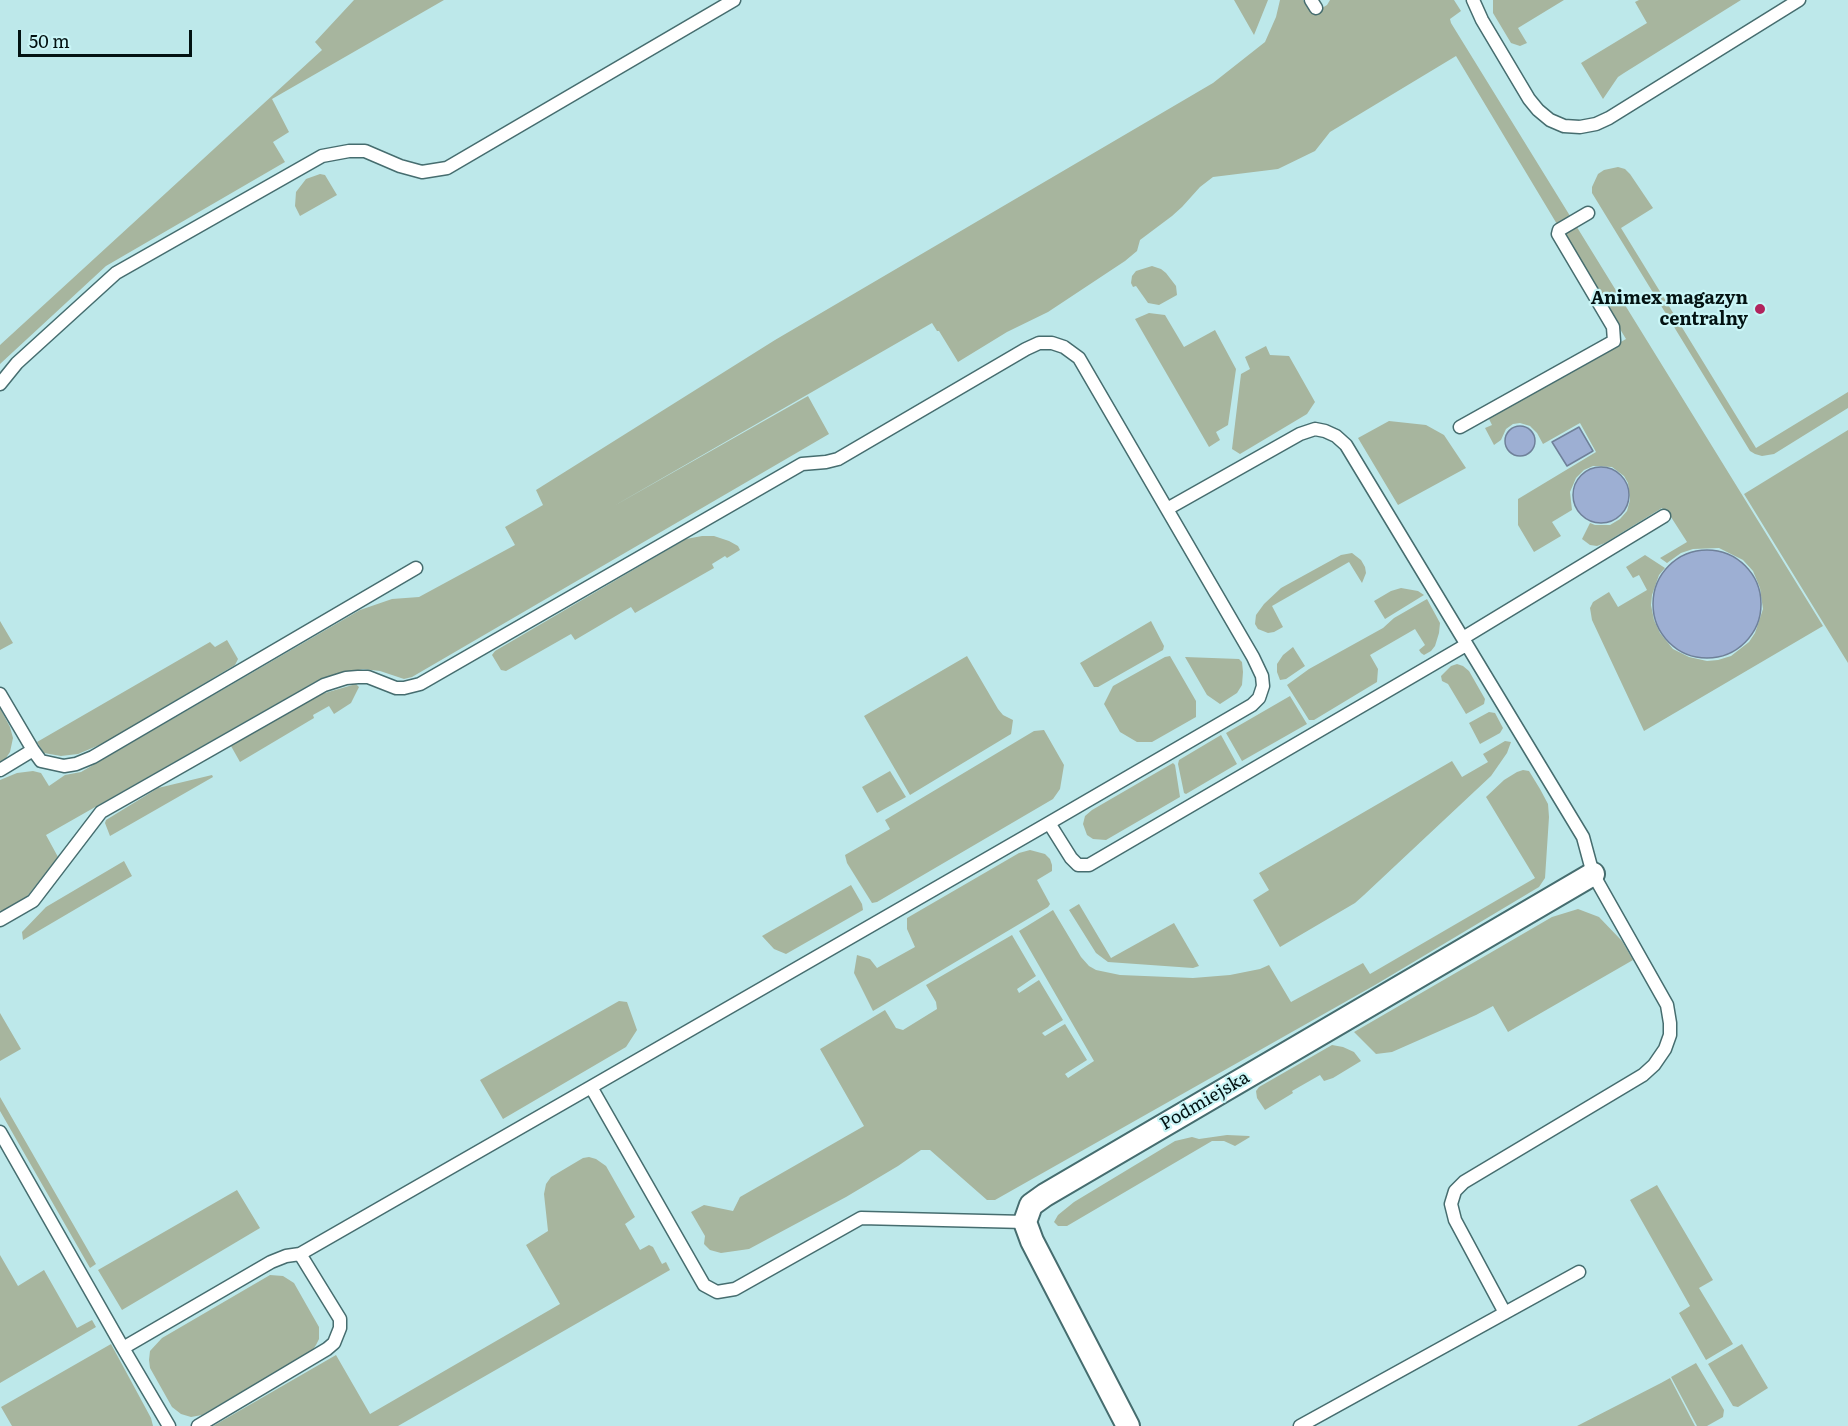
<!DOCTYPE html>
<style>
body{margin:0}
#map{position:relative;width:1848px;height:1426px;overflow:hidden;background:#bde8ea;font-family:Literata,serif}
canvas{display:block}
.scale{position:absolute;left:18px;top:30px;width:174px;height:27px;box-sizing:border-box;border:3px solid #031212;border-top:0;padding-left:8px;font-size:18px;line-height:21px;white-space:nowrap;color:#031212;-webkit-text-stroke:4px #caf6f7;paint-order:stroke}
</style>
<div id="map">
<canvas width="1848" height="1426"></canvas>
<div class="scale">50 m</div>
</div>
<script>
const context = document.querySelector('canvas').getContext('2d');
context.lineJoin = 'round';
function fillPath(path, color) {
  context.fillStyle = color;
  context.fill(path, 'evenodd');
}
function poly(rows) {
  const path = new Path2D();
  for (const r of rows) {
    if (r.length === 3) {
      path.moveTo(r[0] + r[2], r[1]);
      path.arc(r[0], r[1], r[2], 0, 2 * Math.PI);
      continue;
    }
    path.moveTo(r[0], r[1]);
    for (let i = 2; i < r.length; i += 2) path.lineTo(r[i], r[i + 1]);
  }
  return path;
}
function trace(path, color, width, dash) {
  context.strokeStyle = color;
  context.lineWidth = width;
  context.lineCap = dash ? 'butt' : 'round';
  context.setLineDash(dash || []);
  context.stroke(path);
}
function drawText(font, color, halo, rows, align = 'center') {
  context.font = font + ' Literata,serif';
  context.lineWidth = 4.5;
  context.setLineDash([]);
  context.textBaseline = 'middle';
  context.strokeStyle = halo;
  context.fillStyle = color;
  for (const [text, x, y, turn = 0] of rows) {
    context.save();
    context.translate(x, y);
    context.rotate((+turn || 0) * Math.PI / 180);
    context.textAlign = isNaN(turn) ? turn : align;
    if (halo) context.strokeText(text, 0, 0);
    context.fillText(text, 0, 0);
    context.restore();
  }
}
fillPath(poly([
 [354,0,444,0,272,99,289,132,273,142,285,162,106,266,0,364,0,345,322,50,315,42],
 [1234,0,1268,0,1254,35],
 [1280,0,1303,0,1312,14,1327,5,1330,0,1454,0,1461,11,1450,19,1451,23,1823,626,1644,731,1592,620,1590,608,1593,602,1609,592,1618,607,1647,590,1639,575,1633,578,1626,567,1645,555,1665,568,1659,575,1652,595,1651,605,1654,620,1660,633,1673,649,1689,657,1707,661,1718,660,1731,656,1749,642,1755,633,1763,609,1760,588,1753,571,1743,560,1719,548,1693,549,1681,553,1667,563,1660,558,1687,542,1671,517,1668,519,1662,508,1605,543,1597,546,1590,545,1582,539,1590,523,1595,525,1610,525,1620,519,1627,511,1630,500,1628,483,1624,476,1612,467,1593,466,1584,470,1576,478,1570,492,1572,510,1552,522,1561,536,1534,552,1518,525,1518,499,1596,452,1580,423,1543,444,1537,433,1530,426,1520,423,1513,424,1506,429,1501,440,1494,445,1485,428,1492,425,1488,417,1626,339,1456,56,1330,132,1315,151,1278,169,1213,177,1200,187,1182,207,1172,216,1140,240,1137,251,1125,261,1048,312,1007,332,958,362,939,331,937,331,932,323,612,507,808,396,829,434,412,677,404,679,380,671,363,669,322,678,46,835,58,857,26,898,2,913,0,910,0,780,17,773,33,771,41,773,49,786,65,775,81,772,360,610,392,599,419,597,515,545,505,527,543,505,536,490,775,340,1213,83,1265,42,1276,17],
 [1493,0,1564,0,1518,28,1527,43,1520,46,1511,43,1493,13],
 [1639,0,1741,0,1624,73,1618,77,1603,99,1581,63,1647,23,1635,2],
 [1618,167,1625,169,1630,174,1653,208,1621,228,1756,448,1848,392,1848,408,1774,454,1762,456,1755,454,1750,451,1592,193,1592,187,1598,174,1604,170],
 [320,174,325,175,337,195,300,216,295,206,296,192,306,179],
 [1152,266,1161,269,1166,273,1176,286,1177,295,1159,305,1148,303,1136,286,1133,287,1131,283,1132,276,1136,271],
 [1149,313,1165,315,1184,347,1215,330,1236,369,1228,425,1216,432,1220,440,1209,447,1135,319],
 [1266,346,1270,355,1289,356,1315,402,1307,414,1240,454,1232,449,1241,374,1250,369,1245,357],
 [1389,421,1426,425,1444,435,1466,468,1398,505,1358,438],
 [1848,430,1848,663,1744,494],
 [702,536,714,536,729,541,738,546,740,550,727,558,725,556,712,564,714,568,635,613,631,607,575,640,571,634,506,671,501,670,492,655,495,651,686,539],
 [1352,553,1361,560,1365,567,1366,573,1362,583,1349,562,1272,606,1283,627,1274,632,1268,633,1258,629,1255,624,1256,615,1264,604,1281,588,1341,555],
 [1401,588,1418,591,1424,595,1385,619,1374,601,1391,591],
 [1427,599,1440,623,1439,633,1435,646,1431,651,1424,655,1421,653,1419,650,1425,645,1415,629,1370,655,1378,669,1377,682,1314,720,1309,720,1287,685,1309,669,1383,628,1394,618],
 [0,621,13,643,0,650],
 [1151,621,1164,646,1163,650,1098,687,1094,687,1080,663],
 [227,640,238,659,235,665,104,743,78,754,61,756,44,753,37,742,210,642,215,647],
 [1293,647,1305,666,1286,679,1280,680,1277,672,1277,664,1283,655],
 [967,656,998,709,1003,715,1013,720,1011,734,910,795,864,716],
 [1170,656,1196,701,1196,717,1152,742,1137,742,1120,732,1104,704,1113,686,1165,657],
 [1185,657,1239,659,1242,662,1243,672,1242,685,1237,693,1220,704,1207,695],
 [1457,664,1463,666,1469,671,1485,699,1484,704,1466,714,1448,684,1442,681,1441,676,1451,666],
 [356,684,359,687,351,703,334,714,329,706,313,715,314,718,240,762,231,746,318,695],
 [1290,696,1307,724,1242,761,1226,733],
 [0,708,10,727,13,738,10,752,6,758,0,762],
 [1489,712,1495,713,1503,728,1500,733,1480,744,1469,723],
 [1044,730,1064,765,1060,789,1053,799,877,902,872,903,847,863,845,855,890,829,885,820,1034,731],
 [1221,735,1237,764,1186,794,1184,793,1178,764,1179,760],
 [1505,741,1511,742,1507,753,1491,776,1364,895,1355,903,1280,947,1253,900,1269,890,1259,873,1452,761,1462,777,1488,762,1483,754],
 [1173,763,1175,765,1180,797,1106,840,1093,839,1087,835,1083,824,1085,816,1092,810],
 [1523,770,1529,771,1540,789,1548,804,1549,817,1545,878,1539,887,1375,985,995,1200,987,1200,930,1150,921,1150,898,1166,846,1197,749,1249,721,1253,710,1250,704,1244,705,1236,691,1212,704,1205,733,1211,740,1197,864,1126,820,1049,885,1010,896,1028,903,1030,937,1009,936,1002,926,985,1012,935,1036,976,1017,989,1019,993,1039,980,1063,1020,1042,1033,1045,1036,1065,1024,1087,1060,1065,1074,1068,1078,1094,1061,1019,931,1053,910,1081,957,1089,966,1096,970,1120,975,1193,978,1230,975,1260,969,1269,965,1291,1002,1363,963,1370,974,1535,878,1486,797,1504,780,1517,772],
 [890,771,906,797,877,813,862,787],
 [212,775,213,777,110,836,105,823,106,820,158,788],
 [1030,850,1045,854,1050,859,1052,865,1052,871,1037,880,1050,904,1048,907,873,1011,854,973,857,955,870,959,877,968,915,947,907,929,907,918,1019,853],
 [124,861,132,876,23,940,22,932,46,907],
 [851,885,862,904,863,910,786,954,774,949,762,936],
 [1079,904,1111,958,1174,923,1199,966,1193,968,1108,962,1096,953,1069,910],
 [1578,909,1599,917,1622,941,1633,960,1508,1032,1493,1006,1476,1015,1392,1052,1376,1054,1354,1032,1552,917],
 [619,1001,627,1002,637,1030,626,1047,503,1119,480,1080],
 [0,1013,21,1049,0,1061],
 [1332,1045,1343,1047,1354,1052,1361,1061,1333,1078,1324,1081,1320,1075,1292,1091,1293,1093,1265,1110,1257,1098,1256,1091,1259,1087],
 [0,1097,96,1264,90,1268,0,1111],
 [1227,1135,1249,1136,1250,1137,1235,1146,1224,1141,1212,1141,1067,1226,1058,1226,1054,1222,1058,1215,1074,1202,1175,1141,1192,1137,1199,1139],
 [589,1157,596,1159,606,1166,635,1217,625,1224,640,1250,649,1245,653,1247,662,1264,666,1262,670,1270,398,1426,213,1426,336,1355,370,1414,560,1304,526,1245,548,1231,544,1194,546,1184,551,1177,583,1158],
 [1657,1185,1713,1280,1699,1288,1733,1344,1706,1360,1679,1313,1690,1306,1630,1200],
 [237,1190,260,1228,122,1310,98,1270],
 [0,1255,18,1286,44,1270,77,1328,92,1320,96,1327,0,1383],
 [270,1275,283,1276,294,1283,319,1327,319,1339,316,1345,312,1351,202,1415,191,1417,181,1414,172,1407,150,1368,149,1360,150,1351,162,1338],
 [111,1344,151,1418,153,1426,12,1426,1,1407],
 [1742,1344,1768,1388,1738,1407,1733,1406,1708,1364],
 [1696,1363,1724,1410,1723,1417,1707,1426,1697,1426,1671,1377],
 [1670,1378,1695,1426,1577,1426,1661,1383]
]), '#a7b59e');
const water = poly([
 [1520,441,15],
 [1579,427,1593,451,1567,466,1552,442,1579,427],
 [1601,495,28],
 [1707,604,54]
]);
fillPath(water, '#9dafd3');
trace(water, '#6f8099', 1.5);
const service = poly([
 [1311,0,1316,8],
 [1473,0,1482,20,1529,99,1538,110,1550,120,1564,126,1580,127,1596,124,1609,118,1799,0],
 [0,384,17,363,116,273,322,156,349,151,365,151,400,166,422,172,447,168,734,0],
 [1460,427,1614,341,1613,327,1558,234,1559,230,1588,213],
 [1167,509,1300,434,1315,429,1325,431,1336,436,1346,445,1583,837,1593,874,1667,1005,1670,1023,1670,1035,1665,1049,1654,1065,1643,1075,1464,1182,1455,1191,1451,1204,1455,1220,1505,1313],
 [1463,638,1664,516],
 [0,694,33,750,41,761,64,766,76,764,93,757,416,568],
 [0,770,33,750],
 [1049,823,1071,858,1078,865,1089,865,1466,645],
 [0,920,33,901,101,812,324,685,346,678,358,677,368,677,396,688,404,688,420,684,802,464,826,462,838,459,1026,349,1039,343,1052,343,1064,347,1079,358,1253,657,1262,676,1263,686,1259,698,1252,705,1049,823,591,1087],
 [0,1132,123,1348],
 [300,1254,591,1087,704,1285,717,1292,735,1289,861,1218,1025,1222],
 [169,1426,123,1348,271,1262,286,1256,300,1254,340,1319,340,1328,334,1343,327,1349,198,1426],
 [1300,1426,1579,1272]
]);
const minor = poly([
 [1128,1426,1032,1241,1025,1222,1031,1205,1045,1195,1593,874]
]);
trace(service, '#466d6f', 15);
trace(minor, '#466d6f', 26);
trace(service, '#fff', 12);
trace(minor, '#fff', 22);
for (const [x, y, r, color] of [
 [1760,309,6,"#b1245d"]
]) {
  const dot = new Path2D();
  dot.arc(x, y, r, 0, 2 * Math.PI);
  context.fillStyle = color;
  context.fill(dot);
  trace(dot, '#caf6f7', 2);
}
drawText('bold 18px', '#031212', '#caf6f7', [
 ["Animex magazyn",1748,299],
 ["centralny",1748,320]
], 'right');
drawText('18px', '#031212', '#caf6f7', [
 ["Podmiejska",1205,1101,-30]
]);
</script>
